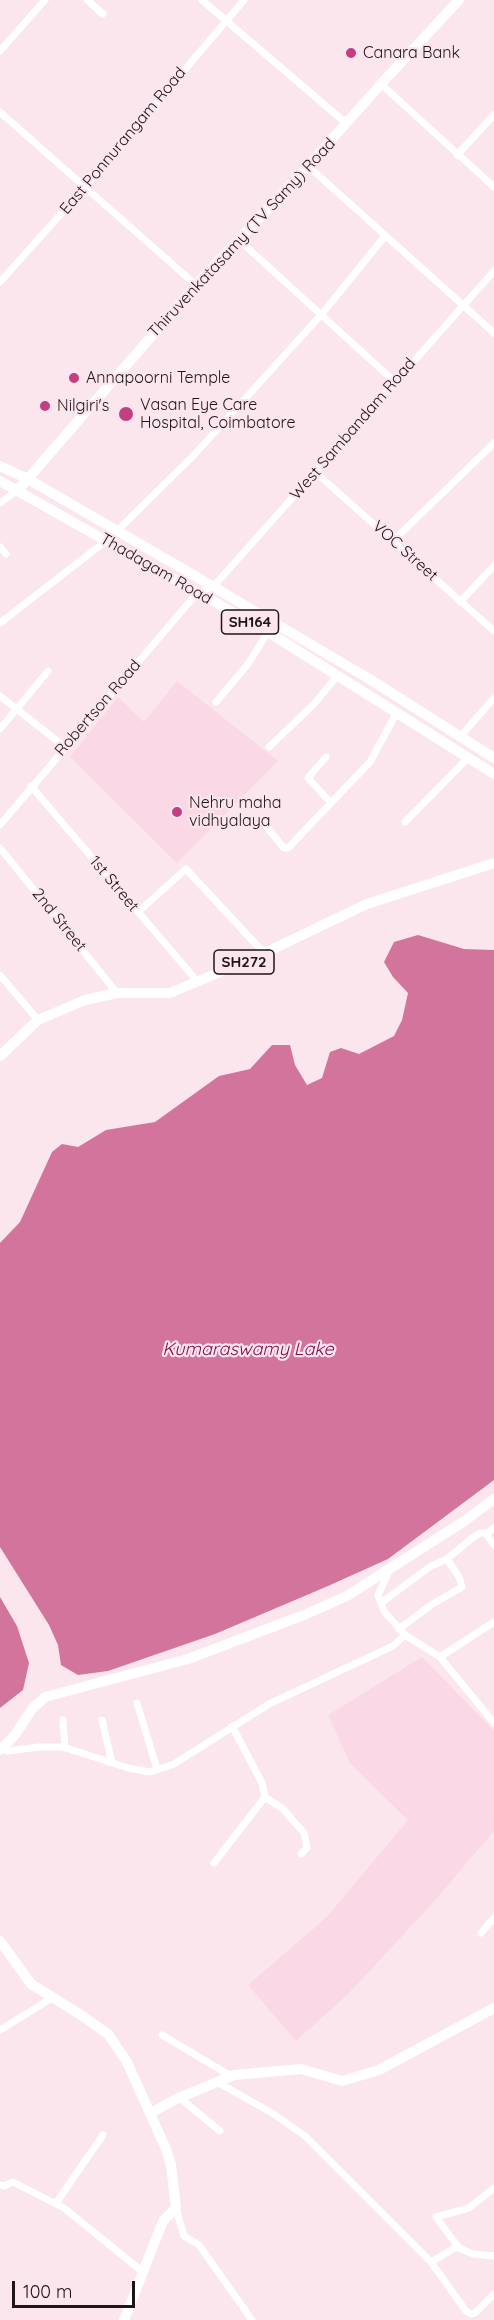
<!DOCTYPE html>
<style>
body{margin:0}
#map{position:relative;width:494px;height:2320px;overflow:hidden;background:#fbe6ee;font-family:Quicksand,sans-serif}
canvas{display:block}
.scale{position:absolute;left:12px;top:2281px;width:123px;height:27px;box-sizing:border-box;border:3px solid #1f1418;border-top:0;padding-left:8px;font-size:18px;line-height:21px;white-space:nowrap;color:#1f1418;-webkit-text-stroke:4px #fbe6ee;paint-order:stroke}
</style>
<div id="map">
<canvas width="494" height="2320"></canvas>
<div class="scale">100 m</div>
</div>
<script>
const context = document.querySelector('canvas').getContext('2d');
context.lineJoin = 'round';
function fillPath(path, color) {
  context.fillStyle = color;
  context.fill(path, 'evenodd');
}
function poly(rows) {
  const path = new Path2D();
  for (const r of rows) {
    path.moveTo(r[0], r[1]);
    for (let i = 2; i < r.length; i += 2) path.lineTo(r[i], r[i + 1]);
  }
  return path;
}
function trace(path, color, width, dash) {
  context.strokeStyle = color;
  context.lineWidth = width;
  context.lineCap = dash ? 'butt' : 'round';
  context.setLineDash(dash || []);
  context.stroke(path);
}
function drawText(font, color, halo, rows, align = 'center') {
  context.font = font + ' Quicksand,sans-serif';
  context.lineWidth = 4.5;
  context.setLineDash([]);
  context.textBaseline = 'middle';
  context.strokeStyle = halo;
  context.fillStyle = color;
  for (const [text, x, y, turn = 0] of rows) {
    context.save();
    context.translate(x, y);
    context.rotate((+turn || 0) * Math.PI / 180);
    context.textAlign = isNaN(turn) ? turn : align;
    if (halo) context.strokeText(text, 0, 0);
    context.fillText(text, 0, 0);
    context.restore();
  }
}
fillPath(poly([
 [177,681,278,761,177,863,70,757,118,697,144,722],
 [422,1657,494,1731,494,1831,431,1905,349,1993,296,2041,248,1985,326,1918,408,1820,350,1763,328,1715]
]), '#fad8e5');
fillPath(poly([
 [418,935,464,949,494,950,494,1480,388,1559,328,1586,215,1634,108,1671,78,1675,61,1665,58,1645,49,1625,0,1547,0,1243,20,1222,52,1152,62,1144,78,1147,106,1130,155,1122,219,1076,250,1069,272,1045,290,1045,295,1065,307,1085,322,1078,330,1052,341,1048,359,1054,394,1036,402,1020,408,993,393,977,384,962,394,942],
 [0,1597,17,1626,29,1663,23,1690,0,1708]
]), '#d3749d');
trace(poly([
 [87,0,103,14],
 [202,0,347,124],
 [0,51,45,0],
 [381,84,494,187],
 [0,112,196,285],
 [457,155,494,115],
 [308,166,494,333],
 [239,240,395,382],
 [0,282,86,186,244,0],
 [315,472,494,631],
 [0,503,18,490],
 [117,531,194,455,321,315,385,236],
 [394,540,494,443],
 [0,547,6,554],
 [460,602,494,566],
 [0,623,106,541],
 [0,696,65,747],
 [216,702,248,664,268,632],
 [0,729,48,671],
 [460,737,494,698],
 [269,747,314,704,338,675],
 [326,757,308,778,331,803],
 [31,786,197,981],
 [405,822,468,758],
 [0,825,197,593,213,587,494,271],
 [265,825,284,848,288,848,370,762,397,712],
 [0,848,117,993],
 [138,912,186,869,264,953],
 [0,975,38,1020],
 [494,1528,486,1534,494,1545],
 [390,1569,378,1595,384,1611,405,1635,440,1657,494,1723],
 [381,1603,431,1566,447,1559,472,1538,480,1533,487,1533],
 [399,1629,431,1605,462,1587,459,1577,447,1559],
 [440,1657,494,1622],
 [137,1703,157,1769],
 [63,1720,65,1748],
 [102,1720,112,1763],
 [2,1748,8,1751,39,1747,63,1747,128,1768,150,1772,174,1764,269,1704,393,1646,405,1635],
 [265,1797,283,1809,304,1833,307,1848,301,1854],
 [214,1863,265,1797,262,1783,232,1726],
 [481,1933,494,1918],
 [0,2030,52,1998],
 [162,2035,231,2076],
 [217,2082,272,2113,305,2136,431,2262,466,2311,471,2314,475,2313,494,2294],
 [180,2098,220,2131],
 [0,2185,4,2186,13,2182,64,2208,143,2272],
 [494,2188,469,2208,436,2217,459,2248,473,2254,494,2256],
 [56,2203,103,2135],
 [176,2208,184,2236,199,2245,252,2320],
 [431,2262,458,2246]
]), '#fff', 7);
trace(poly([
 [18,490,196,285,308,166,381,84,459,0],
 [0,1750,15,1735,32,1709,45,1697,188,1659,304,1615,347,1596,463,1522,494,1499],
 [0,1941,31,1984,81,2015,108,2034,127,2062,166,2149,171,2165,176,2208,163,2221,124,2320],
 [151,2113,178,2098,234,2075,301,2069,342,2081,379,2070,494,2008]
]), '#fff', 10);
trace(poly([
 [0,466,28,479,190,573,371,680,494,758],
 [0,481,268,632,494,774],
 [0,1056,38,1020,85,1000,117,993,170,993,258,956,367,904,494,863]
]), '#fff', 10);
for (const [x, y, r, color] of [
 [351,53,6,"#c43f81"],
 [74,378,6,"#c43f81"],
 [45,406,6,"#c43f81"],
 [126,414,8,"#c43f81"],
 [177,812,6,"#c43f81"]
]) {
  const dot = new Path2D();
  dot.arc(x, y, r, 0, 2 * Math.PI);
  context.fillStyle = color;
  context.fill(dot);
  trace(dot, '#fbe6ee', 2);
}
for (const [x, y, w] of [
 [250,622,57],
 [244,962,60]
]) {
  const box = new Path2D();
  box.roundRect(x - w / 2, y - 12, w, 24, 4.5);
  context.fillStyle = '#fbe6ee';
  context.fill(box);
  trace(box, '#1f1418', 1.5);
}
drawText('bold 15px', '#1f1418', null, [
 ["SH164",250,622],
 ["SH272",244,962]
]);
drawText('16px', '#1f1418', '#fbe6ee', [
 ["Canara Bank",363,53],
 ["Annapoorni Temple",86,378],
 ["Vasan Eye Care",140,405],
 ["Hospital, Coimbatore",140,423],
 ["Nilgiri's",57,406],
 ["Nehru maha",189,803],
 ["vidhyalaya",189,821]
], 'left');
drawText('16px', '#1f1418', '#fbe6ee', [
 ["East Ponnurangam Road",123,141,-50],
 ["Thiruvenkatasamy (TV Samy) Road",242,238,-47],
 ["West Sambandam Road",353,429,-49],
 ["VOC Street",405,551,42],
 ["Thadagam Road",156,569,30],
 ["Robertson Road",98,708,-49],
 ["1st Street",114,884,50],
 ["2nd Street",59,920,51]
]);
drawText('italic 18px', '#830d4f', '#fbe6ee', [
 ["Kumaraswamy Lake",248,1350]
]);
</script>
